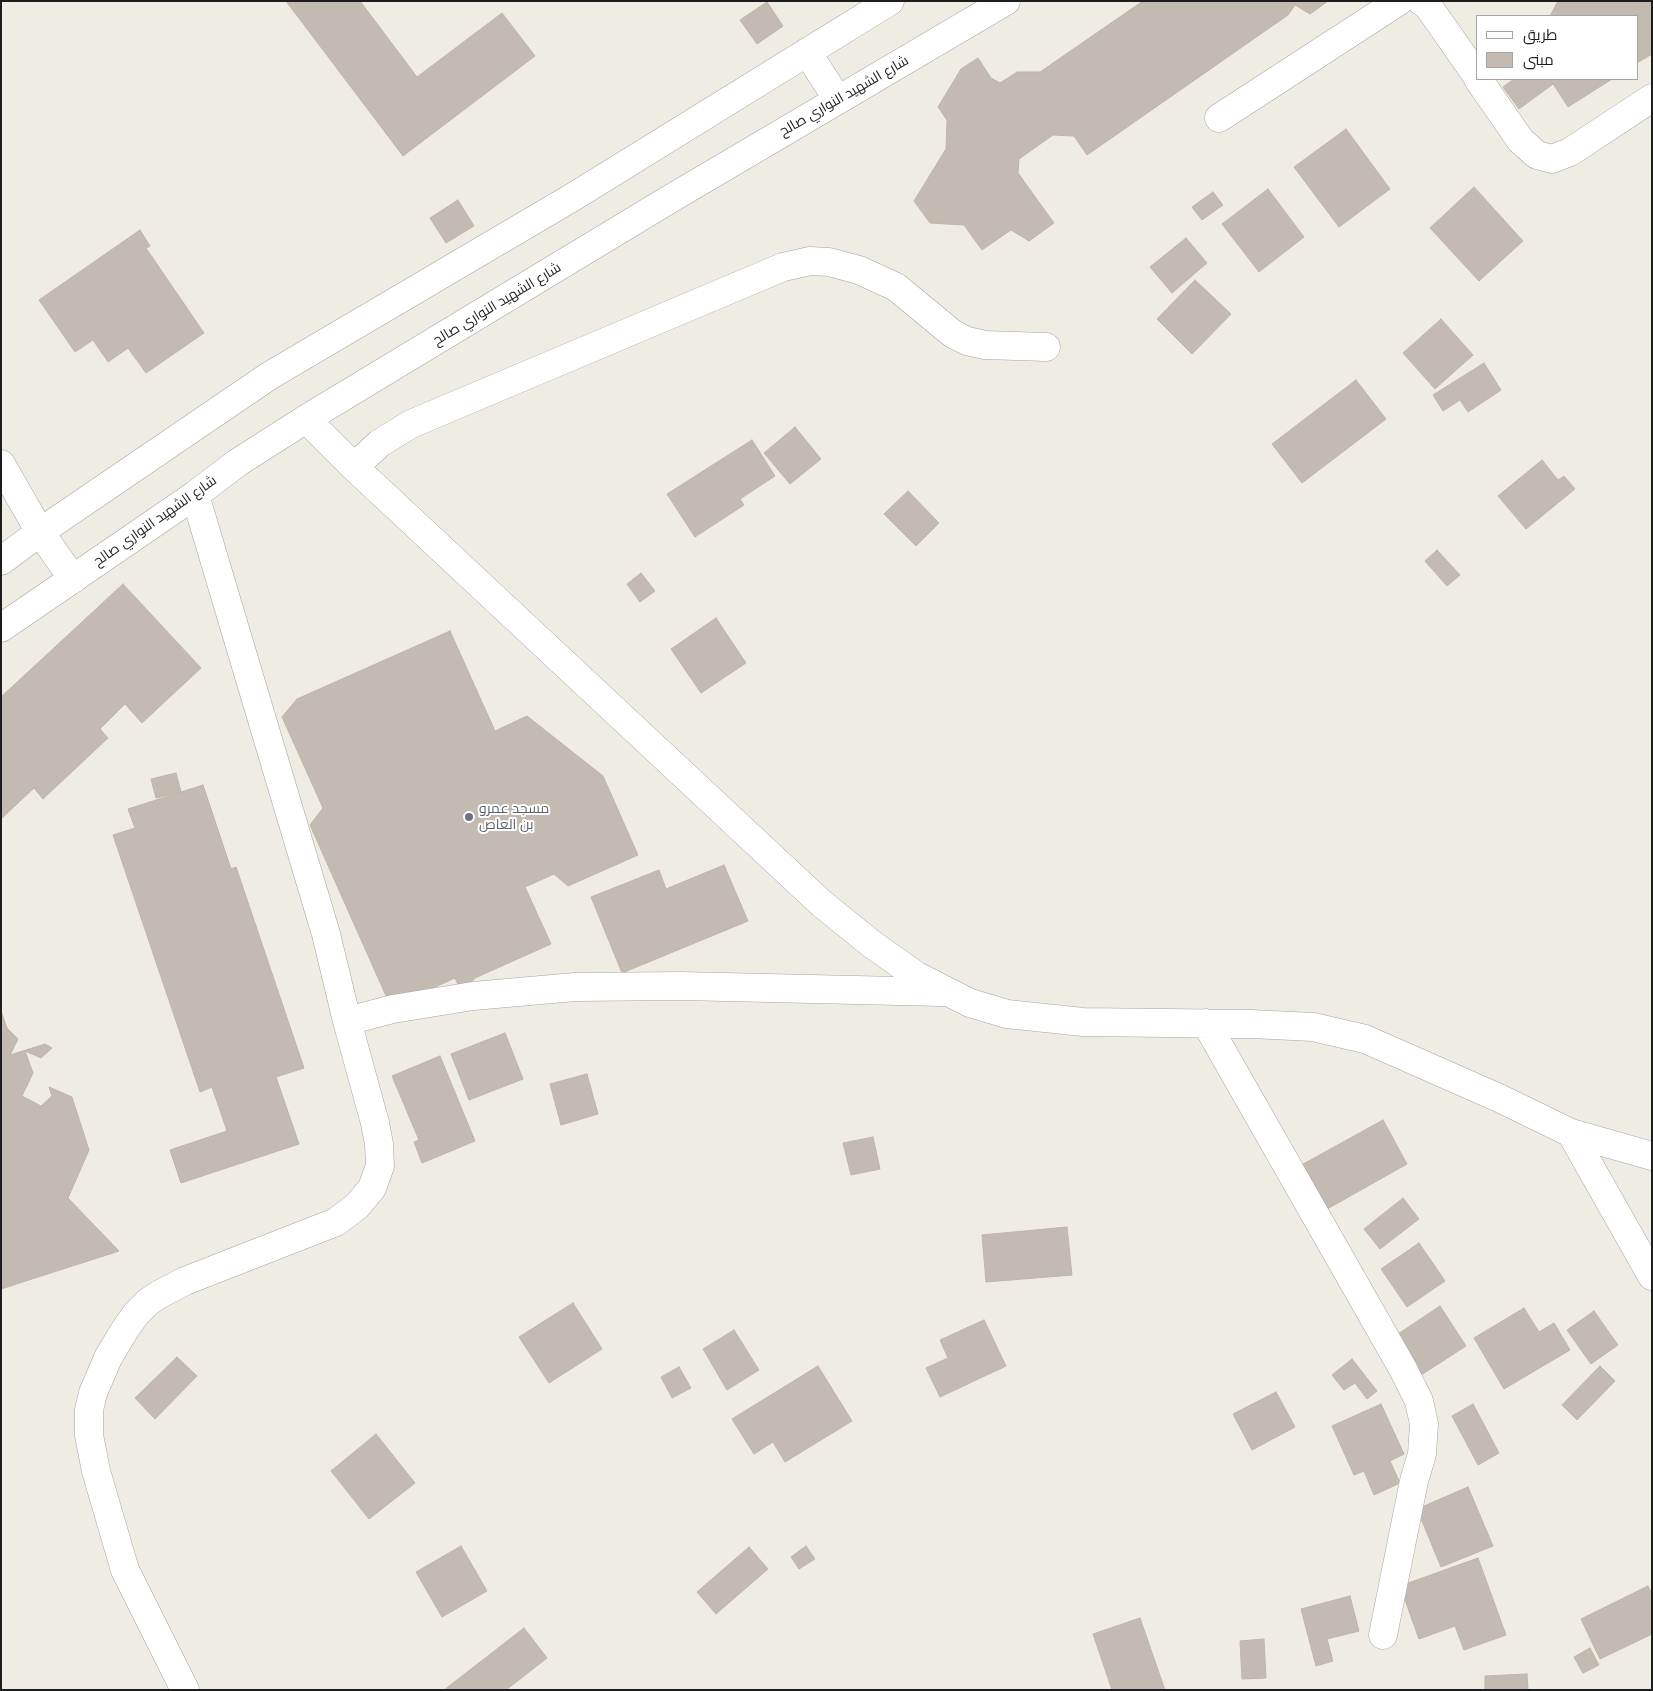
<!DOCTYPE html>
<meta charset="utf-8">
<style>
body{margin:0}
#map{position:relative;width:1653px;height:1691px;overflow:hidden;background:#eeece3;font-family:Mulish,Cairo,sans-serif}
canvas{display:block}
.frame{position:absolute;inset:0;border:2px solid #1d1d1d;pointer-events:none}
.legend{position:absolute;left:1476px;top:15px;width:162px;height:65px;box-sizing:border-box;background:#fff;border:1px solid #a5a5a5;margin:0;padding:6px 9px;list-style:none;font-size:15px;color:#1d1d1d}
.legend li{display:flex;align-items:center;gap:10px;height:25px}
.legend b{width:25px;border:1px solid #a5a5a5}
</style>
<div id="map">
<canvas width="1653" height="1691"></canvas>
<div class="frame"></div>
<ul class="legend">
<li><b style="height:6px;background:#fff"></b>طريق</li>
<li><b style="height:14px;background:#c3bbb2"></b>مبنى</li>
</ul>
</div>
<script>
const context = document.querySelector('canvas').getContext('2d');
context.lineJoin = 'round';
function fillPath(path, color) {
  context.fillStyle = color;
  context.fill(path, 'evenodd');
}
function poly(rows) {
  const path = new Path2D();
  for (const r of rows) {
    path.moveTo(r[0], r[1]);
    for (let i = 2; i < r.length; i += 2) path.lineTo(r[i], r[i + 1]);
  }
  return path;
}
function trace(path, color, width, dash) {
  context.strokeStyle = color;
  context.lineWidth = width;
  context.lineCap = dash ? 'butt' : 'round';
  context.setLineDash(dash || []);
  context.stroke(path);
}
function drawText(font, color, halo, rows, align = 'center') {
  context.font = font + ' Mulish,Cairo,sans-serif';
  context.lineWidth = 4;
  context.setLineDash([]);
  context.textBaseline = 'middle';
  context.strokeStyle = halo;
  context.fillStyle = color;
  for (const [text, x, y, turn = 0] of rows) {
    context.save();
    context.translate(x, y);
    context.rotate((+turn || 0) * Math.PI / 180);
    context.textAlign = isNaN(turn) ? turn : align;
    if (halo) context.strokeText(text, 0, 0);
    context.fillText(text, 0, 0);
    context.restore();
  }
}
const building = poly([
 [286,1,360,1,417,77,502,13,535,56,403,156,286,1],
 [1143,1,1328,1,1310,14,1295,5,1288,15,1087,155,1074,136,1053,135,1019,159,1018,173,1054,223,1029,241,1011,230,982,250,964,225,930,223,914,201,946,149,947,120,938,107,961,69,978,58,991,78,1000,83,1017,72,1040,72,1143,1],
 [1558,1,1602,1,1604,3,1607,1,1652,1,1652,54,1637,63,1637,16,1550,16,1558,1],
 [767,2,783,26,757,44,740,20,767,2],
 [1514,79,1549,79,1553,84,1519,109,1503,87,1514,79],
 [1550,79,1612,79,1568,107,1550,79],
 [1346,129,1390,189,1339,227,1294,167,1346,129],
 [1474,187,1523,241,1479,281,1430,228,1474,187],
 [1268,189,1304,237,1259,272,1222,224,1268,189],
 [1213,192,1223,205,1202,220,1192,207,1213,192],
 [458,200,474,226,446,243,430,218,458,200],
 [140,230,150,246,146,248,204,333,146,373,128,348,108,362,93,340,75,352,39,300,140,230],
 [1186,238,1207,263,1172,293,1150,267,1186,238],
 [1195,280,1231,314,1192,354,1157,319,1195,280],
 [1441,319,1473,355,1435,389,1403,353,1441,319],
 [1484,363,1501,390,1468,412,1460,400,1443,411,1433,395,1484,363],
 [1356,380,1386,419,1302,483,1272,444,1356,380],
 [795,427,821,459,790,484,764,453,795,427],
 [752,440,775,476,740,499,744,505,695,537,667,494,752,440],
 [1542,460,1558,480,1564,476,1575,489,1526,529,1498,496,1542,460],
 [908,491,939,523,916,546,884,514,908,491],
 [1437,550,1460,575,1447,586,1425,561,1437,550],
 [641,573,655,591,640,602,627,584,641,573],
 [123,584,201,668,142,723,125,704,100,729,108,738,43,799,34,788,1,819,1,697,123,584],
 [716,618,746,663,701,693,671,649,716,618],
 [450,631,495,731,527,716,603,776,638,855,568,886,554,874,525,887,551,944,475,978,469,985,460,989,455,978,391,1007,310,825,323,808,282,717,297,699,450,631],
 [176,773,181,792,156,798,151,779,176,773],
 [203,785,231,869,236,867,304,1068,276,1077,299,1144,181,1183,170,1150,227,1131,212,1087,200,1092,113,835,135,828,128,809,203,785],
 [724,865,748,921,622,973,591,897,659,870,666,889,724,865],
 [1,1011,7,1028,18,1039,10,1055,45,1044,52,1048,41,1058,25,1051,33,1073,22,1096,41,1106,52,1096,49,1087,72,1097,89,1150,68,1198,119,1251,1,1289,1,1011],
 [505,1033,523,1079,469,1100,451,1054,505,1033],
 [440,1056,475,1141,422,1163,414,1142,419,1140,392,1076,440,1056],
 [587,1074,598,1114,561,1125,550,1084,587,1074],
 [1383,1120,1407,1164,1320,1213,1296,1168,1383,1120],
 [873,1137,880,1169,851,1175,843,1143,873,1137],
 [1403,1198,1419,1219,1380,1249,1364,1229,1403,1198],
 [1067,1227,1072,1275,986,1282,982,1235,1067,1227],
 [1419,1243,1445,1281,1407,1307,1381,1269,1419,1243],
 [573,1303,602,1349,549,1383,519,1337,573,1303],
 [1440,1306,1466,1346,1418,1377,1392,1338,1440,1306],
 [1524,1308,1539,1332,1554,1323,1570,1350,1504,1389,1474,1338,1524,1308],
 [1594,1311,1618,1345,1591,1364,1567,1330,1594,1311],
 [984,1320,1006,1366,940,1397,926,1368,948,1358,940,1340,984,1320],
 [734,1330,759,1370,727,1390,703,1349,734,1330],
 [177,1357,197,1376,155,1419,135,1398,177,1357],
 [1352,1359,1377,1391,1367,1399,1355,1383,1344,1390,1332,1375,1352,1359],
 [818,1366,852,1421,785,1462,773,1442,754,1454,732,1419,818,1366],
 [1600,1366,1615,1381,1577,1420,1562,1405,1600,1366],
 [679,1367,691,1388,672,1398,661,1377,679,1367],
 [1276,1392,1295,1427,1252,1450,1233,1414,1276,1392],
 [1381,1404,1404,1454,1390,1461,1400,1483,1374,1495,1364,1471,1354,1475,1332,1426,1381,1404],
 [1473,1404,1499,1453,1478,1465,1452,1416,1473,1404],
 [376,1434,415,1483,369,1519,331,1471,376,1434],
 [1468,1487,1493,1546,1441,1567,1417,1509,1468,1487],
 [461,1546,487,1591,442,1617,416,1572,461,1546],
 [806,1546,815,1559,799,1569,791,1557,806,1546],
 [749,1547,768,1569,716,1614,697,1592,749,1547],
 [1478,1558,1506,1635,1464,1650,1455,1626,1419,1639,1400,1586,1478,1558],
 [1648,1586,1652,1594,1652,1634,1600,1659,1581,1619,1648,1586],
 [1350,1596,1359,1631,1327,1639,1333,1661,1316,1666,1301,1609,1350,1596],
 [1140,1618,1165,1690,1112,1690,1093,1634,1140,1618],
 [524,1628,547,1658,506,1690,444,1690,524,1628],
 [1264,1639,1266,1678,1242,1679,1240,1641,1264,1639],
 [1590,1648,1599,1665,1583,1673,1574,1657,1590,1648],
 [1527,1674,1528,1690,1485,1690,1485,1676,1527,1674]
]);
fillPath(building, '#c3bbb2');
trace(building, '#c0b4a5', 1);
const minor = poly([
 [1421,1,1428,6,1477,76],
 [1478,79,1521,141,1537,155,1552,159,1570,152,1652,98],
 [1219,118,1399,1],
 [306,419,354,467,821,903,873,945,917,976,970,1003,1007,1014,1083,1022,1251,1024,1313,1027,1365,1039,1499,1098,1571,1133,1652,1156],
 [1,464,40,532,73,579],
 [354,467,380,443,411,424,783,267,797,264,810,261,829,262,859,270,896,287,953,334,967,341,985,345,1046,347],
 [347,1021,393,1009,473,996,575,987,681,986,942,992],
 [1206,1023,1403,1369,1419,1401,1424,1424,1422,1454,1414,1481,1383,1635],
 [1571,1133,1652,1276],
 [185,1690,125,1570,96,1471,89,1435,89,1410,93,1393,108,1358,124,1331,136,1314,148,1302,160,1294,185,1281,336,1222,357,1206,372,1188,380,1166,379,1144,375,1123,347,1021,326,934,195,495]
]);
const tertiary = poly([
 [807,52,838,100],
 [1,561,40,532,269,376,573,197,890,1],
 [1,628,195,495,237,463,306,419,670,199,1006,1]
]);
trace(minor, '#a4a4a4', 29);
trace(tertiary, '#a4a4a4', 29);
trace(minor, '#fff', 28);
trace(tertiary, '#fff', 28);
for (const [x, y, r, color] of [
 [469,817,5,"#6b7280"]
]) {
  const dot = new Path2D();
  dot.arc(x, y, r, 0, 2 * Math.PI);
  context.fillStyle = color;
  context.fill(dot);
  trace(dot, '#fff', 2);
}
drawText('14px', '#1d1d1d', '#fff', [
 ["شارع الشهيد النواري صالح",844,96,-30],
 ["شارع الشهيد النواري صالح",497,304,-31],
 ["شارع الشهيد النواري صالح",155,521,-35]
]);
drawText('14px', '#5b616d', '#fff', [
 ["مسجد عمرو",479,809],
 ["بن العاص",479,825]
], 'left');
</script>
